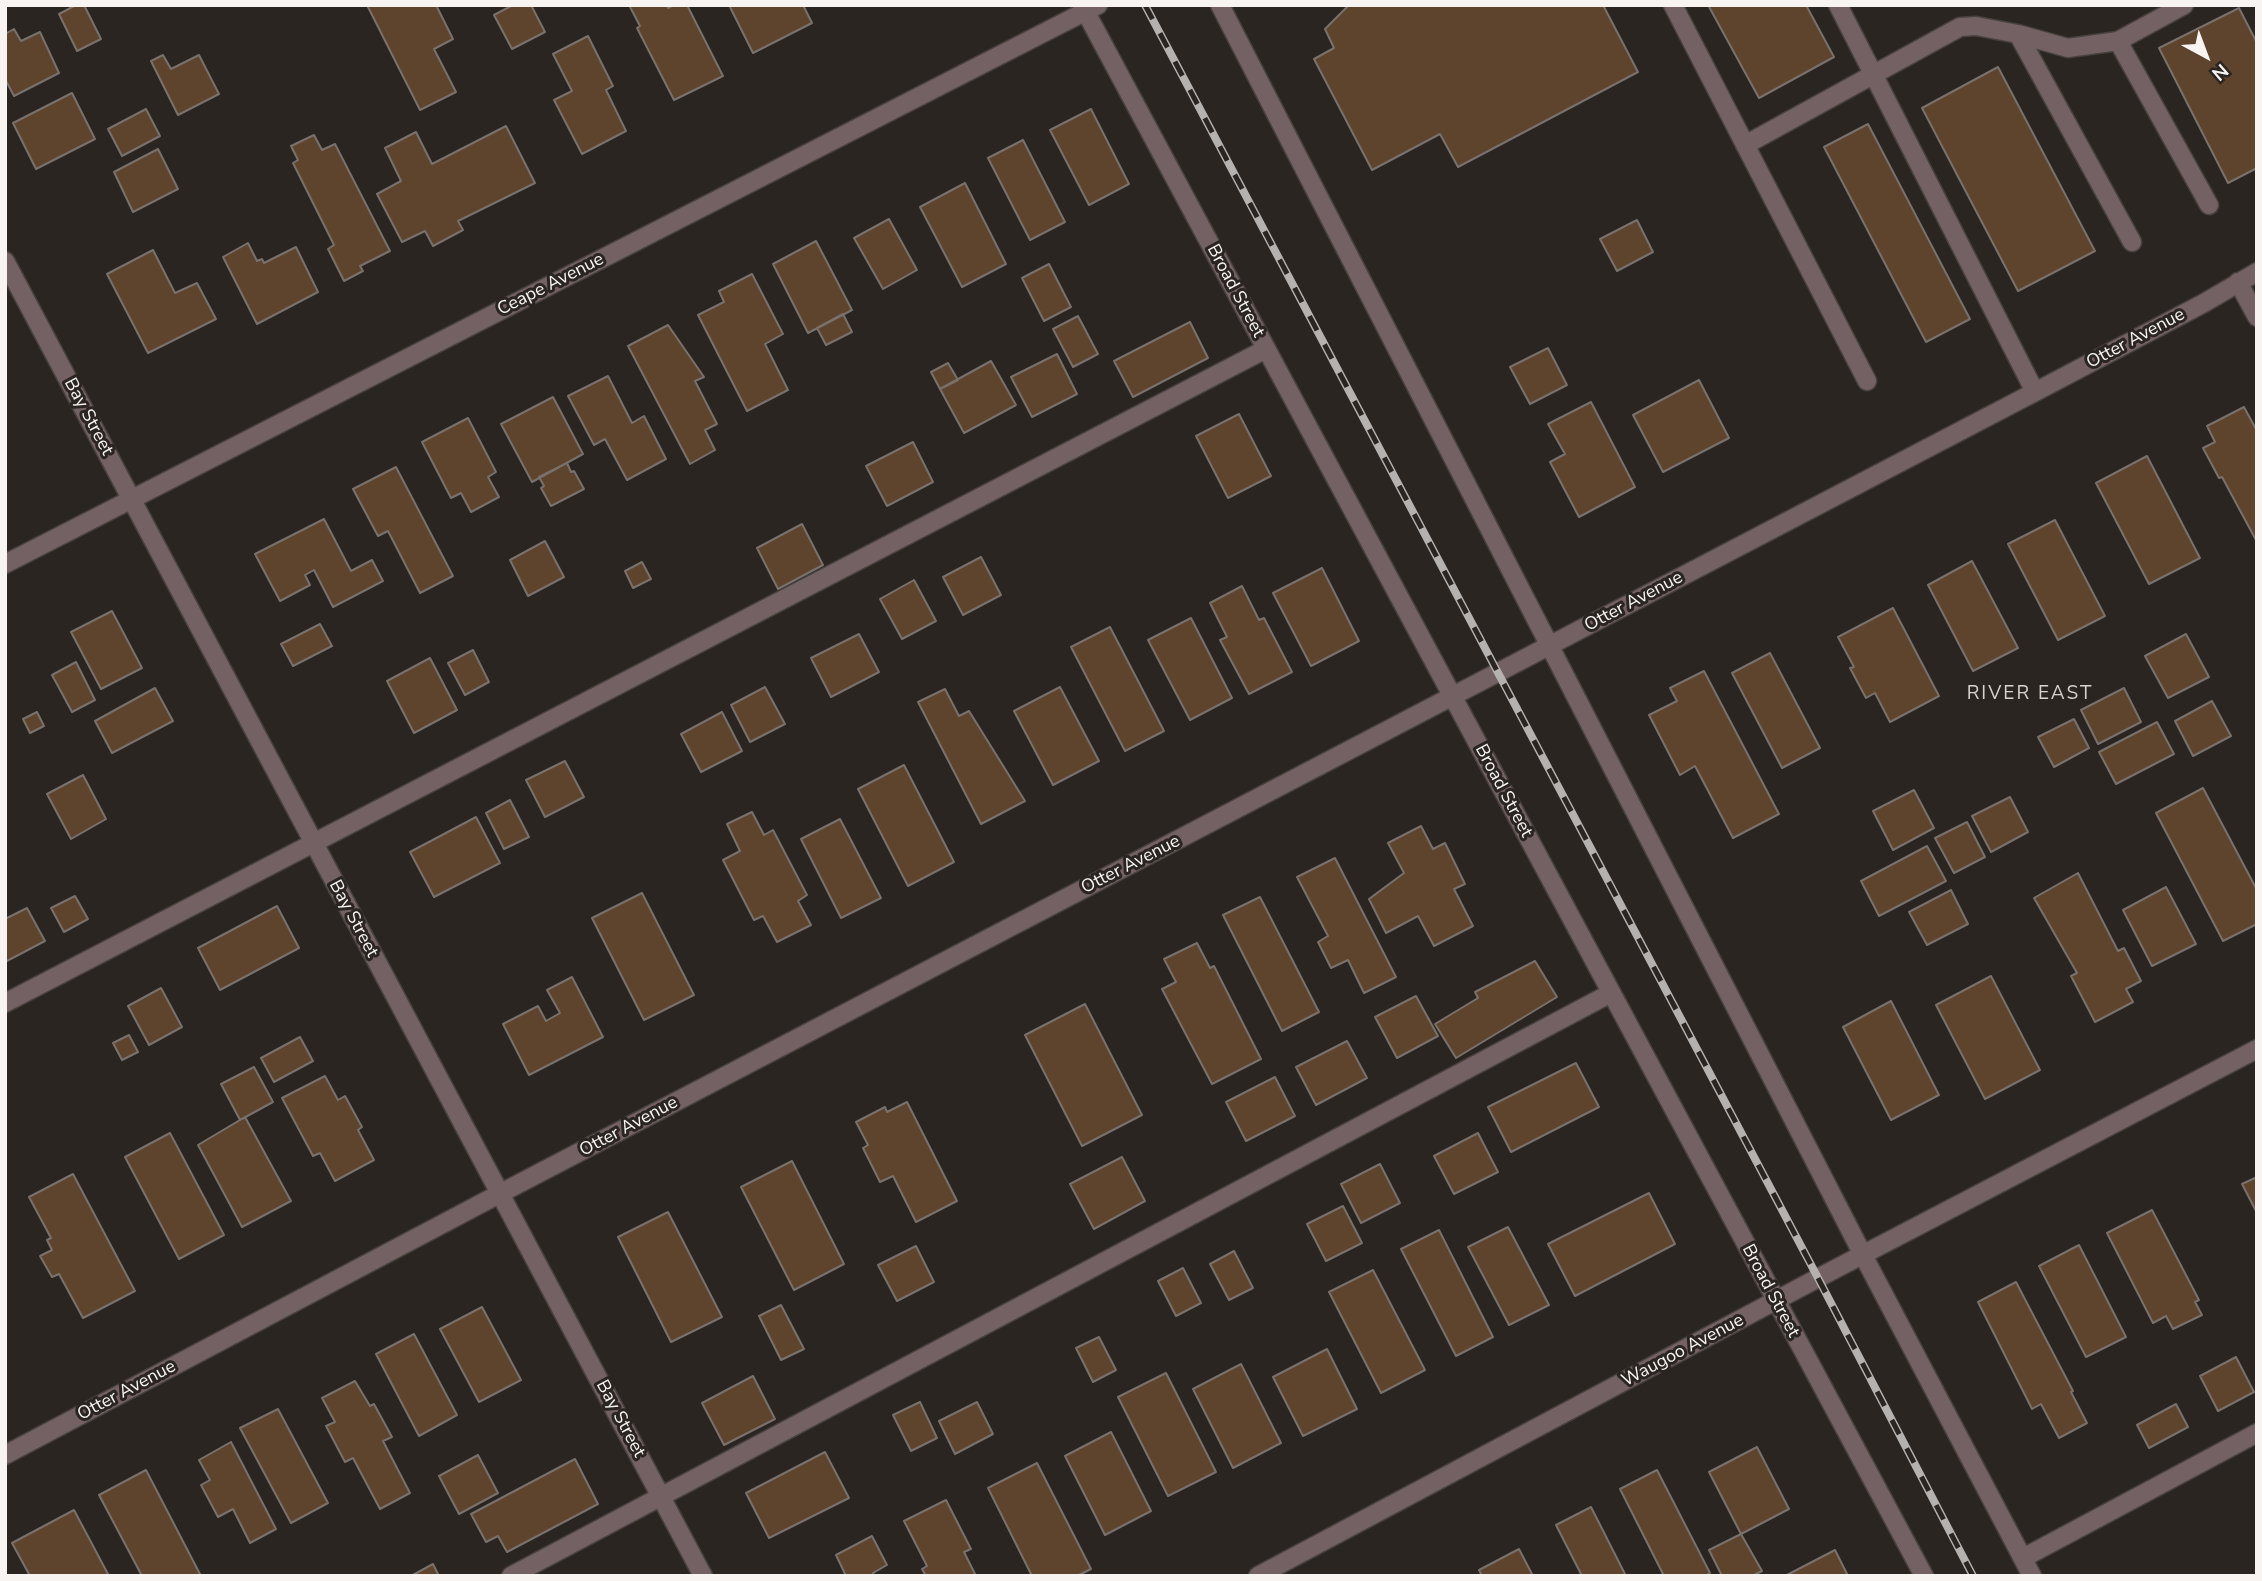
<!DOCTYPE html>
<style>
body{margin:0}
#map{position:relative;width:2262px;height:1581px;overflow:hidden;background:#2a2521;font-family:"Nunito Sans",sans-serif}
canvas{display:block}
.frame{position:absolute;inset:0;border:7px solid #f7f4f1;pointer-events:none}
.north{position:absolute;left:2171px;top:21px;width:70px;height:70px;-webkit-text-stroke:5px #2a2521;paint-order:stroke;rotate:139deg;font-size:19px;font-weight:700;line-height:28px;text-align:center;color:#f7f4f1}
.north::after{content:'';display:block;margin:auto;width:24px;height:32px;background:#f7f4f1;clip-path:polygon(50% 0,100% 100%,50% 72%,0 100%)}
</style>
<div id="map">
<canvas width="2262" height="1581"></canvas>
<div class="frame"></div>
<div class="north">N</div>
</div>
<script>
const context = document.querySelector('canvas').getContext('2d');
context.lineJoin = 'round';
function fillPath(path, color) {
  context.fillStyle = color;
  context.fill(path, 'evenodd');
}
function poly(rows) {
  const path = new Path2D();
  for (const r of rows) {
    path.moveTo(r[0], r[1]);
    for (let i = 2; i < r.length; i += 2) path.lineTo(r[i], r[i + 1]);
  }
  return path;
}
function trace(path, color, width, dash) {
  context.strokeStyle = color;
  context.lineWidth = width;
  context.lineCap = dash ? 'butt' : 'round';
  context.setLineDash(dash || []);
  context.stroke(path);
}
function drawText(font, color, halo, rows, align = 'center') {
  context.font = font + ' "Nunito Sans",sans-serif';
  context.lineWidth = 6;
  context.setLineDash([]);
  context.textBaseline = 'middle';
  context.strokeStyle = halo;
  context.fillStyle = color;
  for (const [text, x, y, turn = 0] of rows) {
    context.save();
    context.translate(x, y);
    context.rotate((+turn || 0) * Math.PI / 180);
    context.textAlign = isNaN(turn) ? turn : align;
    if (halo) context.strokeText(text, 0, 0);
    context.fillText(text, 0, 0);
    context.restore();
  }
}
const building = poly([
 [76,5,84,5,101,39,77,51,59,14,76,5],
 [367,5,436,5,453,39,434,49,456,92,420,110,367,5],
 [513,5,531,5,545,32,512,49,494,15,513,5],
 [629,5,667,5,668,8,674,5,687,5,723,76,674,100,637,28,640,26,629,5],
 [729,5,803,5,812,23,753,53,729,5],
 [1349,5,1603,5,1638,72,1458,167,1440,134,1372,170,1314,59,1334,48,1325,29,1349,5],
 [1708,5,1806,5,1834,57,1759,98,1708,5],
 [2239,8,2257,43,2257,168,2228,183,2159,48,2239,8],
 [14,29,21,41,40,32,59,73,14,96,5,79,5,34,14,29],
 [588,36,613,86,606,90,626,131,582,154,554,100,572,91,553,54,588,36],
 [163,55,171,69,199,55,219,94,178,115,151,61,163,55],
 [1998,67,2095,251,2018,291,1922,108,1998,67],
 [72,93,95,139,36,169,13,123,72,93],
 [146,109,160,136,122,156,108,129,146,109],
 [1091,109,1129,184,1089,205,1050,130,1091,109],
 [1868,124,1970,319,1926,342,1824,147,1868,124],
 [506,126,535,183,458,221,463,230,433,246,425,231,402,242,377,194,401,181,385,148,416,132,432,164,506,126],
 [314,135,322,150,335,144,390,251,360,266,363,271,344,281,328,249,334,245,293,163,298,160,291,146,314,135],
 [1023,140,1065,222,1030,240,988,158,1023,140],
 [158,149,178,189,133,212,114,172,158,149],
 [965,183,1006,264,962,287,920,207,965,183],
 [889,219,917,270,883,289,854,238,889,219],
 [1637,220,1653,252,1617,271,1600,239,1637,220],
 [816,241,852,310,808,333,773,264,816,241],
 [248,243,257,261,262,259,264,263,296,247,318,292,257,324,223,257,248,243],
 [153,250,175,293,197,283,216,319,148,353,107,274,153,250],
 [1049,264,1071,307,1044,321,1022,278,1049,264],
 [752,274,783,334,765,344,788,390,747,411,698,315,724,302,719,291,752,274],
 [843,314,852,332,826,345,817,328,843,314],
 [1078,316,1098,354,1073,367,1053,329,1078,316],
 [1190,322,1208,358,1133,397,1114,361,1190,322],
 [668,325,704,377,695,381,717,424,705,430,715,450,690,464,628,346,668,325],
 [1548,348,1567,385,1530,404,1510,367,1548,348],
 [1057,354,1077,394,1032,417,1011,377,1057,354],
 [991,361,1016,405,964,433,940,389,991,361],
 [948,363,958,380,940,389,931,372,948,363],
 [608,376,632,423,644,416,666,459,627,480,605,439,594,445,568,396,608,376],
 [1699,380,1729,438,1663,472,1633,415,1699,380],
 [553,397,583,454,532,482,501,424,553,397],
 [1591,402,1635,487,1579,517,1550,462,1565,454,1548,424,1591,402],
 [2244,407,2257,431,2257,542,2222,477,2219,478,2203,448,2215,442,2207,426,2244,407],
 [1239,414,1271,476,1228,498,1196,436,1239,414],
 [468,418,496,472,488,477,499,497,471,512,461,493,451,498,422,442,468,418],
 [913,442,933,482,887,506,866,466,913,442],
 [2147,456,2200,558,2149,584,2096,483,2147,456],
 [567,463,571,472,574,471,584,489,551,506,541,488,544,486,539,477,567,463],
 [396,467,453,576,420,593,388,531,378,536,353,489,396,467],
 [324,519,351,571,372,560,383,581,333,607,314,570,305,575,310,585,280,601,255,554,324,519],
 [2055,520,2105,616,2058,640,2008,544,2055,520],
 [802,524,823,565,778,589,757,548,802,524],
 [545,541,564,577,528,596,510,560,545,541],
 [981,557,1001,595,963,615,943,577,981,557],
 [1972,561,2018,648,1973,671,1928,585,1972,561],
 [642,562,651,579,633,588,625,571,642,562],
 [1322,568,1359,641,1311,666,1273,593,1322,568],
 [914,580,936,621,902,639,880,599,914,580],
 [1242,586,1259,620,1264,618,1292,672,1249,694,1220,640,1227,637,1210,603,1242,586],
 [1893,608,1939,696,1890,722,1875,693,1866,698,1850,668,1854,667,1838,637,1893,608],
 [112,611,142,668,101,689,71,632,112,611],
 [1191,618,1232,698,1190,720,1148,640,1191,618],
 [320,624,332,646,293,666,281,644,320,624],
 [1110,627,1164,731,1125,751,1071,647,1110,627],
 [859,634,879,672,831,697,811,658,859,634],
 [2186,634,2209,677,2168,698,2145,656,2186,634],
 [473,650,489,682,465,695,448,663,473,650],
 [1770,653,1820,748,1782,768,1732,673,1770,653],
 [430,658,457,710,414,733,387,681,430,658],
 [76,662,95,700,72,712,52,675,76,662],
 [1704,671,1779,814,1733,838,1695,766,1680,775,1649,715,1677,701,1670,688,1704,671],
 [765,687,785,724,750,742,731,705,765,687],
 [1060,687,1099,761,1053,785,1014,711,1060,687],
 [155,688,173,721,112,753,95,721,155,688],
 [2124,688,2141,722,2098,744,2081,710,2124,688],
 [945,689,959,716,969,711,1025,801,981,824,918,702,945,689],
 [2212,701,2231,736,2193,756,2175,721,2212,701],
 [37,712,44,726,30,733,23,719,37,712],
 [722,712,742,751,701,772,681,734,722,712],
 [2074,719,2089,748,2054,767,2038,737,2074,719],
 [2157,722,2174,754,2116,784,2099,752,2157,722],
 [565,761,584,797,545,817,526,780,565,761],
 [904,765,954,862,908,886,858,789,904,765],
 [83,775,106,819,71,839,47,794,83,775],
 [2203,788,2257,890,2257,924,2223,941,2156,813,2203,788],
 [1914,790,1934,828,1893,850,1873,811,1914,790],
 [2010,797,2028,832,1991,852,1972,816,2010,797],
 [510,800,529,837,504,849,486,813,510,800],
 [752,812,764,835,773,830,807,895,798,901,811,925,777,942,763,916,754,920,723,860,740,851,727,824,752,812],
 [476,817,500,863,434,897,410,852,476,817],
 [840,819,881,898,841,918,801,839,840,819],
 [1967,822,1985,857,1954,873,1935,838,1967,822],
 [1421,826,1433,849,1445,843,1465,884,1454,889,1473,926,1434,946,1418,916,1386,933,1369,899,1404,873,1388,843,1421,826],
 [1927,846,1946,881,1879,916,1861,881,1927,846],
 [1335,858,1396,977,1364,993,1348,960,1331,968,1318,942,1328,936,1297,877,1335,858],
 [2078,873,2118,951,2124,948,2141,981,2126,989,2133,1002,2095,1022,2071,976,2077,973,2034,898,2078,873],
 [2166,887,2196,944,2152,966,2123,910,2166,887],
 [1951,890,1968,924,1927,945,1909,912,1951,890],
 [642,893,694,995,644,1020,592,918,642,893],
 [75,896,88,919,64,932,51,908,75,896],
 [1260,897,1319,1012,1282,1031,1223,915,1260,897],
 [277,906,299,948,220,990,198,948,277,906],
 [27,908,45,941,5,962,5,919,27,908],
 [1197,943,1210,968,1214,966,1261,1059,1212,1084,1162,989,1176,982,1164,959,1197,943],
 [1535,961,1557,997,1456,1058,1435,1024,1478,998,1475,992,1535,961],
 [1991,976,2040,1070,1985,1099,1936,1005,1991,976],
 [572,977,603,1037,529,1075,503,1024,538,1006,546,1021,560,1013,547,990,572,977],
 [161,988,182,1027,149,1045,128,1006,161,988],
 [1416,996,1438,1036,1397,1058,1375,1017,1416,996],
 [1891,1001,1939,1095,1891,1120,1843,1027,1891,1001],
 [1085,1004,1142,1115,1082,1146,1025,1035,1085,1004],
 [129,1035,138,1052,122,1060,113,1043,129,1035],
 [300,1037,313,1061,274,1082,261,1058,300,1037],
 [1347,1041,1367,1078,1316,1105,1296,1067,1347,1041],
 [1576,1063,1599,1107,1511,1152,1488,1107,1576,1063],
 [254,1067,273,1102,240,1120,221,1084,254,1067],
 [325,1076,338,1100,345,1096,362,1127,358,1130,374,1160,335,1181,320,1153,313,1156,282,1098,325,1076],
 [1275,1077,1295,1116,1246,1141,1226,1102,1275,1077],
 [907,1102,957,1201,916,1222,893,1176,880,1182,863,1148,868,1145,856,1122,885,1107,887,1112,907,1102],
 [245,1117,291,1201,242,1227,198,1145,245,1117],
 [170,1133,224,1235,179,1259,125,1157,170,1133],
 [1478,1133,1498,1172,1454,1194,1434,1156,1478,1133],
 [1122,1157,1145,1201,1094,1229,1070,1184,1122,1157],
 [792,1161,844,1264,794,1290,741,1187,792,1161],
 [1380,1164,1400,1203,1361,1223,1341,1184,1380,1164],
 [73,1174,135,1291,83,1318,59,1274,52,1277,40,1256,52,1250,47,1240,51,1238,29,1197,73,1174],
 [2257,1177,2257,1213,2242,1184,2257,1177],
 [1649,1193,1675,1244,1575,1296,1548,1244,1649,1193],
 [1343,1206,1362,1243,1326,1261,1307,1224,1343,1206],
 [2152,1210,2199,1300,2195,1302,2202,1315,2173,1329,2166,1316,2153,1323,2107,1233,2152,1210],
 [668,1212,722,1317,671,1342,618,1237,668,1212],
 [1508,1227,1549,1305,1509,1325,1468,1247,1508,1227],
 [1439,1230,1493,1337,1456,1356,1401,1249,1439,1230],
 [2079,1245,2126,1337,2086,1357,2039,1266,2079,1245],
 [916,1246,934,1282,897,1301,878,1265,916,1246],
 [1234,1251,1253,1288,1229,1300,1210,1264,1234,1251],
 [1183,1268,1201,1303,1176,1316,1158,1281,1183,1268],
 [1373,1270,1425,1370,1381,1393,1329,1292,1373,1270],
 [2016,1282,2073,1391,2071,1392,2087,1423,2059,1438,2041,1404,2032,1409,1978,1302,2016,1282],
 [781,1305,804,1349,781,1360,759,1316,781,1305],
 [482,1307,521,1380,479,1402,440,1329,482,1307],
 [414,1334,457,1415,419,1436,376,1354,414,1334],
 [1099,1337,1116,1370,1093,1382,1076,1348,1099,1337],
 [1327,1349,1357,1409,1303,1436,1273,1377,1327,1349],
 [2236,1357,2254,1392,2218,1411,2200,1376,2236,1357],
 [1241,1364,1281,1443,1233,1468,1193,1389,1241,1364],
 [1166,1373,1216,1472,1168,1496,1118,1397,1166,1373],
 [753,1376,775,1419,724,1445,702,1403,753,1376],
 [355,1381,370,1406,374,1404,392,1437,383,1441,410,1493,380,1509,353,1458,345,1462,326,1426,335,1422,322,1398,355,1381],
 [920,1402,937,1438,911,1451,893,1415,920,1402],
 [977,1402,993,1434,955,1454,939,1421,977,1402],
 [2176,1404,2188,1427,2149,1448,2137,1425,2176,1404],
 [278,1409,328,1503,291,1523,240,1428,278,1409],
 [1111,1432,1151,1511,1105,1535,1065,1456,1111,1432],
 [231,1442,276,1529,250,1543,233,1509,218,1517,201,1485,210,1480,199,1460,231,1442],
 [1757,1447,1789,1509,1741,1534,1709,1472,1757,1447],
 [825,1452,849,1498,769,1538,746,1493,825,1452],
 [478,1455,498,1493,459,1514,439,1476,478,1455],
 [575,1459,598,1504,507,1552,498,1536,486,1542,471,1514,575,1459],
 [1037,1463,1091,1569,1077,1576,1032,1576,988,1488,1037,1463],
 [146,1470,201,1576,142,1576,99,1495,146,1470],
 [1657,1470,1710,1573,1705,1576,1664,1576,1620,1489,1657,1470],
 [946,1500,971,1549,964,1552,976,1576,926,1576,922,1569,927,1566,904,1521,946,1500],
 [1591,1507,1626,1576,1582,1576,1556,1525,1591,1507],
 [74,1510,109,1576,30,1576,12,1543,74,1510],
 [1741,1534,1762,1571,1752,1576,1722,1576,1709,1550,1741,1534],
 [872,1536,887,1565,873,1573,874,1576,846,1576,836,1555,872,1536],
 [1519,1549,1533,1576,1482,1576,1479,1570,1519,1549],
 [1835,1550,1848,1576,1785,1576,1835,1550],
 [433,1564,439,1576,411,1576,433,1564]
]);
fillPath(building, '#5f442d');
trace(building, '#78716d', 2);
const minor = poly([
 [1082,5,1924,1576],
 [1220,5,1863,1255,2032,1576],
 [1673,5,1867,381],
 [1838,5,2035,392],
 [2018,34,2132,242],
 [2118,41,2209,205],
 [1745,145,1960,27,1976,26,2018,34,2068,48,2118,41,2184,5],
 [5,261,703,1576],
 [2238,282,2257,317],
 [5,564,1098,5],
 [5,1003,1266,349],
 [5,1455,501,1193,2035,392,2204,303,2257,272],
 [2023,1558,2257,1433],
 [511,1576,1611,993],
 [1258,1576,1818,1278,2257,1049]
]);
trace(minor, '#47423e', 21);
trace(minor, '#736164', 18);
const rail = poly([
 [1145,5,1818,1278,1973,1576]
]);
trace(rail, '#b5b1ae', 8);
trace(rail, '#2a2521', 5, [16]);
drawText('18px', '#f7f4f1', '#2a2521', [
 ["Ceape Avenue",551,285,-27],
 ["Broad Street",1235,291,62],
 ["Otter Avenue",2136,339,-28],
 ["Bay Street",88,417,62],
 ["Otter Avenue",1634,602,-28],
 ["Broad Street",1503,791,62],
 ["Otter Avenue",1131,865,-27],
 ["Bay Street",353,919,62],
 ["Otter Avenue",629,1127,-28],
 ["Broad Street",1770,1291,62],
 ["Waugoo Avenue",1683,1351,-28],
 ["Otter Avenue",127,1391,-28],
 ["Bay Street",620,1419,62]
]);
context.letterSpacing = '2px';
drawText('19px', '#d9d2cc', '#2a2521', [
 ["RIVER EAST",2030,694]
]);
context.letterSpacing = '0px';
</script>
